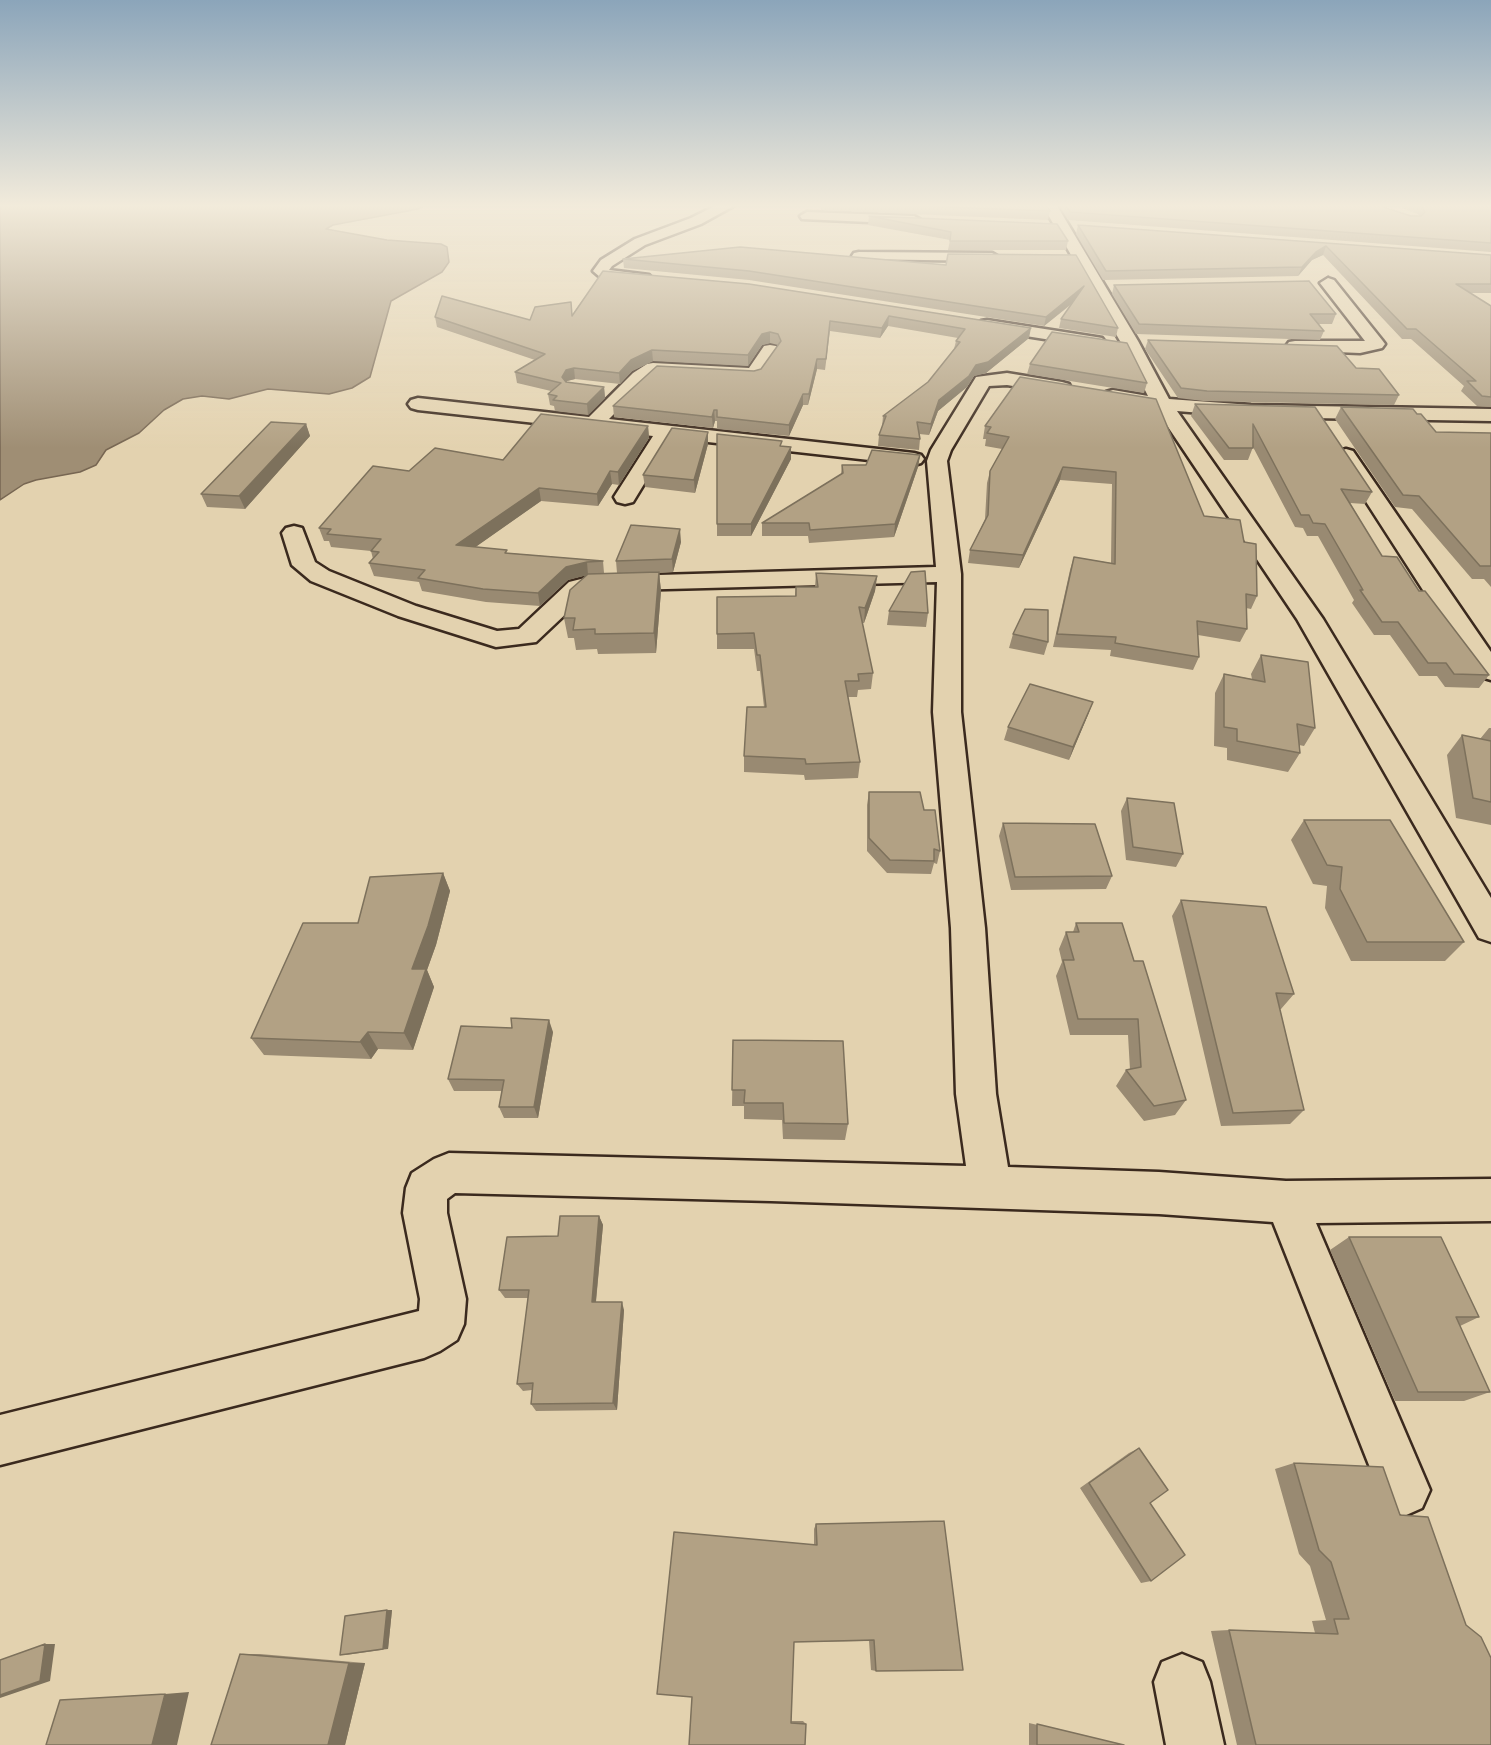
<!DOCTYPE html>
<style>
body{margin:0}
canvas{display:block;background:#e3d2af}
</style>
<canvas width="1491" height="1745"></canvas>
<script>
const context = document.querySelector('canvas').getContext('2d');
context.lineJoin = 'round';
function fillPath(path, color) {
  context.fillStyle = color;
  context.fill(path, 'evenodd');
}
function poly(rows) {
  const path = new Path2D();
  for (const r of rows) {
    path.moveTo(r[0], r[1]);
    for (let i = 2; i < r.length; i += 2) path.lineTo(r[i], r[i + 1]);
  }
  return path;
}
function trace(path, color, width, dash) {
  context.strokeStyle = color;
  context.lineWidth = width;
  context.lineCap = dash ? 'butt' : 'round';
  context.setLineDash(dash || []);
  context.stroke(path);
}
const water = poly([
 [0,204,429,204,418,209,333,225,326,229,387,240,441,244,447,247,449,262,442,272,391,301,370,377,352,388,329,394,268,389,229,399,202,396,183,399,164,410,139,433,106,450,96,465,80,472,36,480,24,484,0,500,0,204]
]);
fillPath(water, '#9f8e74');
trace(water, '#776652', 1.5);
const minor = poly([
 [719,204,737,204,701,224,645,245,612,266,609,270,649,275,652,278,649,281,605,279,600,277,593,271,601,260,635,239,691,218,719,204],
 [1042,204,1056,204,1138,341,1169,399,1251,405,1491,409,1491,421,1251,417,1177,411,1323,619,1491,898,1491,942,1479,938,1297,619,1156,409,1113,402,1106,400,1104,396,1106,392,1113,390,1148,396,1120,341,1042,204],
 [807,212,914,216,921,220,914,224,802,219,800,216,807,212],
 [859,252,992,253,999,257,992,261,854,259,852,256,854,253,859,252],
 [1328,278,1334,280,1382,340,1385,344,1382,348,1360,353,1289,350,1286,346,1289,342,1295,341,1365,341,1320,283,1328,278],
 [987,320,1096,337,1102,338,1105,342,1102,346,1096,347,981,329,979,325,981,321,987,320],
 [770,345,776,346,779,350,760,378,754,380,657,374,647,381,609,419,914,453,921,455,924,459,921,463,914,465,672,438,633,502,625,504,617,502,614,497,653,436,418,410,411,408,408,404,411,400,418,398,589,417,633,373,647,364,653,363,749,368,764,346,770,345],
 [1007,373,1062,382,1069,384,1071,388,1069,392,1062,394,1007,385,989,386,951,450,947,461,961,574,961,712,985,928,996,1094,1008,1167,1159,1172,1286,1181,1491,1179,1491,1221,1316,1223,1430,1490,1422,1508,1404,1516,1386,1508,1273,1222,1159,1214,771,1201,455,1193,447,1199,447,1213,466,1299,464,1324,457,1340,440,1351,424,1358,0,1465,0,1415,419,1311,420,1299,403,1213,406,1188,412,1173,434,1159,449,1153,966,1166,956,1094,951,928,933,712,937,582,590,591,536,642,496,647,398,616,311,581,292,565,282,533,286,528,294,526,302,528,315,562,329,571,416,606,497,631,519,629,569,582,589,577,936,567,927,461,931,450,976,377,1007,373],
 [1346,449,1353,451,1491,652,1491,680,1481,677,1459,646,1336,455,1339,451,1346,449],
 [1182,1654,1202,1662,1210,1682,1224,1745,1166,1745,1154,1682,1162,1662,1182,1654]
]);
trace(minor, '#3b2a1e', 5);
fillPath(minor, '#e3d2af');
fillPath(poly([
 [821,204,1046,204,1050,211,1048,220,821,210],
 [1058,204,1379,204,1383,207,1411,216,1419,216,1418,214,1392,204,1491,204,1491,252,1068,220],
 [869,216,1068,241,1066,250,948,250,950,240,868,225],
 [1078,225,1491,255,1491,293,1471,293,1491,306,1491,407,1477,406,1461,391,1464,386,1411,339,1402,339,1323,255,1312,260,1298,276,1103,280,1076,234],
 [1076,255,1118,328,1116,337,1059,328,1061,319,1073,303,1044,326,749,280,624,268,623,259,946,265],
 [603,271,1029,338,986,373,974,376,967,387,938,411,929,435,919,434,920,439,919,450,878,446,879,435,882,427,883,416,928,382,954,349,956,341,958,338,888,326,880,338,830,331,825,370,817,369,808,405,803,405,789,436,717,429,717,421,715,421,713,428,614,417,613,406,761,369,778,345,770,343,762,345,748,366,653,361,632,371,620,384,575,379,567,381,567,382,604,387,605,398,588,415,555,411,554,406,550,405,548,394,551,391,517,383,515,372,535,360,437,327,435,317,530,320,572,315],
 [1114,285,1336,314,1332,324,1319,324,1324,331,1320,340,1136,334,1112,294],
 [1148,340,1356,368,1399,395,1394,405,1203,401,1178,398,1145,349],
 [1030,364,1147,383,1144,393,1027,374],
 [1020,377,1204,516,1257,596,1251,609,1246,608,1247,629,1240,642,1198,635,1199,657,1193,670,1110,656,1111,650,1053,647,1070,570,1074,557,1111,563,1112,484,1060,480,1019,568,968,563,970,550,985,519,987,483,990,471,1002,449,985,446,986,439,983,439,985,426],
 [1195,404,1315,407,1372,492,1365,504,1350,503,1382,556,1419,591,1489,675,1479,688,1445,687,1437,676,1419,676,1390,635,1374,635,1352,603,1354,600,1318,536,1307,536,1303,528,1295,527,1253,447,1248,460,1224,460,1191,416],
 [1341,407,1417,414,1436,432,1491,433,1491,587,1484,579,1472,579,1412,509,1395,507,1335,419],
 [306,424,310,436,245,509,207,507,201,494],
 [648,426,649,438,619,485,612,484,598,506,541,501,475,547,508,553,603,561,604,573,617,573,616,561,681,542,673,572,659,573,661,591,656,653,598,654,597,649,576,650,574,638,568,638,564,618,586,575,568,580,540,606,486,602,422,591,419,582,374,576,369,563,373,559,371,551,331,547,329,541,324,541,319,528,409,471,503,460],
 [708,432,708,444,695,493,645,487,643,475],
 [717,434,782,446,791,459,751,536,717,536],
 [920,455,918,467,894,537,809,543,808,536,762,536,762,523,841,474,842,465,866,465],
 [816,573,877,576,875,591,864,623,862,623,873,673,871,689,858,690,857,697,848,697,860,762,858,778,805,780,804,775,744,772,744,756,764,707,760,671,757,671,754,649,717,649,717,634,795,596,796,587,815,587],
 [889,611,928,613,926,627,887,625],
 [1013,634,1048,642,1044,655,1009,648],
 [1261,655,1315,728,1304,746,1299,745,1300,753,1288,772,1227,760,1227,748,1214,746,1215,693,1224,674,1252,679,1251,674],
 [1093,702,1069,760,1004,740,1008,727],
 [1489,728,1491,728,1491,825,1456,818,1447,755,1462,735,1480,739],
 [869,792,924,810,940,851,937,864,934,863,931,874,887,873,867,851,867,805],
 [1127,798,1183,854,1176,867,1126,860,1121,811],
 [1304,820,1464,942,1445,961,1351,961,1325,908,1327,886,1313,884,1291,840],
 [1003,823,1112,876,1106,889,1011,890,999,836],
 [443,873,450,891,436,945,427,970,434,987,413,1050,378,1049,371,1059,264,1055,251,1038,358,923],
 [1181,900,1294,994,1281,1009,1280,1009,1304,1110,1290,1124,1221,1126,1172,916],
 [1076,923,1134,961,1186,1100,1175,1115,1144,1121,1116,1086,1126,1070,1130,1070,1128,1035,1070,1035,1056,976,1062,962,1059,949,1066,932,1073,932],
 [512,1028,553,1032,538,1118,504,1118,499,1107,502,1091,454,1091,448,1079],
 [733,1040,848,1124,845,1140,783,1139,782,1120,744,1119,744,1106,732,1106],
 [599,1216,603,1225,596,1302,624,1310,617,1410,536,1411,531,1404,532,1390,523,1391,517,1384,528,1298,505,1298,499,1290,558,1236],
 [1349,1237,1479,1317,1460,1326,1490,1392,1464,1401,1395,1401,1330,1250],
 [1139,1448,1150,1503,1151,1581,1141,1583,1080,1488,1129,1453],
 [1294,1463,1400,1515,1491,1745,1237,1745,1211,1631,1229,1630,1315,1633,1312,1621,1326,1620,1310,1566,1299,1554,1275,1469],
 [944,1521,876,1671,871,1670,869,1641,794,1642,791,1721,803,1721,806,1724,689,1745,814,1545,814,1529,816,1524],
 [387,1610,392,1610,388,1649,346,1655,340,1655],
 [240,1654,260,1654,365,1663,345,1745,211,1745],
 [1029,1723,1124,1745,1029,1745]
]), '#998a72');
fillPath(poly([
 [1326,246,1323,255,1312,260,1298,276,1302,267,1316,252],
 [1084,286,1082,295,1044,326,1046,317],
 [889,316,888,326,880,338,882,328],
 [1031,328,1029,338,986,373,974,376,967,387,938,411,929,435,931,424,939,400,976,365],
 [770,332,770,343,762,345,748,366,748,355,762,334],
 [652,350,653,361,632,371,620,384,619,373,631,360],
 [817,359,817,369,808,405,809,394],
 [574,368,575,379,567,381,564,388,562,377,566,370],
 [604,387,605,398,588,415,587,404],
 [803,394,803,405,789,436,789,425],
 [714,410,715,421,713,428,712,417],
 [306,424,310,436,245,509,239,496],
 [648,426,649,438,619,485,618,472],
 [708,432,708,444,695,493,694,480],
 [791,447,791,459,751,536,751,524],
 [920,455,918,467,894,537,895,524],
 [1063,467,1060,480,1019,568,1023,555],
 [610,471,612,484,598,506,597,494],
 [539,488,541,501,460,558,456,545],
 [680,529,681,542,673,572,672,559],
 [587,562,588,575,568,580,540,606,538,593,566,567],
 [659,572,661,591,656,653,654,633],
 [877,576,875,591,864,623,865,608],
 [1093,702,1088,715,1069,760,1073,747],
 [443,873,450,891,436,945,427,970,434,987,413,1050,404,1033,412,969],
 [549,1020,553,1032,538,1118,534,1107],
 [368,1032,378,1049,371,1059,360,1042],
 [599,1216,603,1225,595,1310,592,1302],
 [622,1302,624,1310,617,1410,613,1403],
 [387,1610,392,1610,388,1649,383,1649],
 [45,1644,55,1644,50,1681,0,1698,0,1695],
 [349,1663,365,1663,345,1745,328,1745],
 [189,1692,177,1745,152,1745,165,1694]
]), '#7d715c');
const building = poly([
 [873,204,1046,204,1050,211,873,204],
 [1065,204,1379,204,1383,207,1411,216,1421,216,1425,212,1421,206,1418,204,1491,204,1491,243,1070,212,1065,204],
 [869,216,1057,224,1068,241,950,241,951,232,869,216],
 [1078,225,1491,255,1491,284,1456,284,1491,306,1491,397,1482,396,1467,381,1476,381,1416,329,1407,329,1326,246,1316,252,1302,267,1106,271,1078,225],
 [740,247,946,265,948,254,1076,255,1118,328,1061,319,1084,286,1046,317,749,271,623,259,740,247],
 [603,271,749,284,1031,328,988,362,976,365,969,376,939,400,931,424,917,422,920,439,879,435,886,416,883,416,928,382,960,342,956,341,965,329,889,316,882,328,830,321,826,359,817,359,809,394,803,394,789,425,717,417,717,410,714,410,712,417,613,406,657,366,754,371,761,369,781,341,778,334,770,332,762,334,748,355,652,350,631,360,619,373,574,368,566,370,562,377,566,382,604,387,587,404,553,400,557,396,548,394,561,383,515,372,545,354,435,317,442,296,530,320,535,307,571,302,572,316,603,271],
 [1309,281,1336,314,1310,314,1324,331,1139,324,1114,285,1309,281],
 [1052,332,1127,343,1147,383,1030,364,1052,332],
 [1148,340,1337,346,1356,368,1379,369,1399,395,1207,391,1181,388,1148,340],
 [1020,377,1156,399,1204,516,1240,520,1244,542,1256,544,1257,596,1246,594,1247,629,1197,621,1199,657,1115,643,1116,637,1057,634,1074,557,1115,564,1116,472,1063,467,1023,555,970,550,988,515,990,471,1009,437,987,433,991,427,985,426,1020,377],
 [1195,404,1315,407,1372,492,1341,489,1382,556,1397,557,1419,591,1425,591,1489,675,1454,674,1446,663,1428,663,1398,622,1382,622,1360,590,1363,590,1325,524,1313,523,1309,515,1301,515,1253,424,1253,448,1229,448,1195,404],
 [1341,407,1413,409,1417,414,1421,414,1436,432,1491,433,1491,566,1480,566,1419,496,1403,495,1341,407],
 [541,414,648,426,618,472,610,471,597,494,539,488,456,545,507,550,505,553,603,561,587,562,566,567,538,593,483,589,418,578,425,570,369,563,379,552,371,551,381,539,327,534,331,529,319,528,373,466,409,471,435,448,503,460,541,414],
 [271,422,306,424,239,496,201,494,271,422],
 [672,428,708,432,694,480,643,475,672,428],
 [717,434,782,441,780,446,791,447,751,524,717,524,717,434],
 [872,450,920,455,895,524,810,530,809,523,762,523,843,473,842,465,866,465,872,450],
 [631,525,680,529,672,559,616,561,631,525],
 [925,571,928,613,889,611,911,572,925,571],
 [659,572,654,633,595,634,595,629,573,630,575,618,564,618,570,590,588,574,659,572],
 [816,573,877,576,865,608,859,607,873,673,858,674,859,681,845,681,860,762,806,764,805,759,744,756,747,707,766,707,760,655,757,655,754,633,717,634,717,597,796,596,796,587,818,587,816,573],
 [1025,609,1048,610,1048,642,1013,634,1025,609],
 [1261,655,1308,662,1315,728,1297,724,1300,753,1237,741,1237,729,1224,727,1224,674,1265,682,1261,655],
 [1030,684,1093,702,1073,747,1008,727,1030,684],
 [1462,735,1491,741,1491,802,1473,798,1462,735],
 [869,792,920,792,924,810,935,810,940,851,934,849,934,861,890,860,869,838,869,792],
 [1127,798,1174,803,1183,854,1133,847,1127,798],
 [1304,820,1390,820,1464,942,1367,942,1340,889,1342,867,1327,865,1304,820],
 [1003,823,1095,824,1112,876,1015,877,1003,823],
 [443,873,428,926,412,969,426,969,404,1033,368,1032,360,1042,251,1038,303,923,358,923,370,877,443,873],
 [1181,900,1266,907,1294,994,1276,993,1304,1110,1233,1113,1181,900],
 [1076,923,1122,923,1134,961,1143,961,1186,1100,1154,1106,1126,1070,1141,1067,1138,1019,1078,1019,1063,960,1074,960,1066,932,1079,932,1076,923],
 [511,1018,549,1020,534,1107,499,1107,504,1080,448,1079,461,1026,512,1028,511,1018],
 [733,1040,843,1041,848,1124,784,1123,783,1103,744,1103,745,1090,732,1090,733,1040],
 [560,1216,599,1216,592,1302,622,1302,613,1403,531,1404,533,1383,517,1384,529,1290,499,1290,507,1237,558,1236,560,1216],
 [1349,1237,1441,1237,1479,1317,1456,1317,1490,1392,1418,1392,1349,1237],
 [1139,1448,1168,1490,1150,1503,1185,1555,1151,1581,1089,1483,1139,1448],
 [1294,1463,1383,1467,1400,1515,1428,1517,1466,1625,1481,1637,1491,1658,1491,1745,1256,1745,1229,1630,1338,1634,1334,1619,1349,1619,1331,1562,1319,1550,1294,1463],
 [944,1521,963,1670,876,1671,874,1640,794,1642,791,1723,806,1724,805,1745,689,1745,692,1697,657,1694,674,1532,817,1545,816,1524,944,1521],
 [387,1610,383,1649,340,1655,345,1616,387,1610],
 [45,1644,40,1681,0,1695,0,1660,45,1644],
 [240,1654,349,1663,328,1745,211,1745,240,1654],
 [165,1694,152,1745,46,1745,60,1700,165,1694],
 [1037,1724,1124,1745,1037,1745,1037,1724]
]);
fillPath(building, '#b2a184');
trace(building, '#7d715c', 1.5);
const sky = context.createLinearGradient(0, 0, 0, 448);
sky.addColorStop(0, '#8ba5ba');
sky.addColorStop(0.46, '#f2ebdb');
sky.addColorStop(1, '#f2ebdb00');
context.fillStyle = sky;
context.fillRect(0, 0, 1491, 448);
</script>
